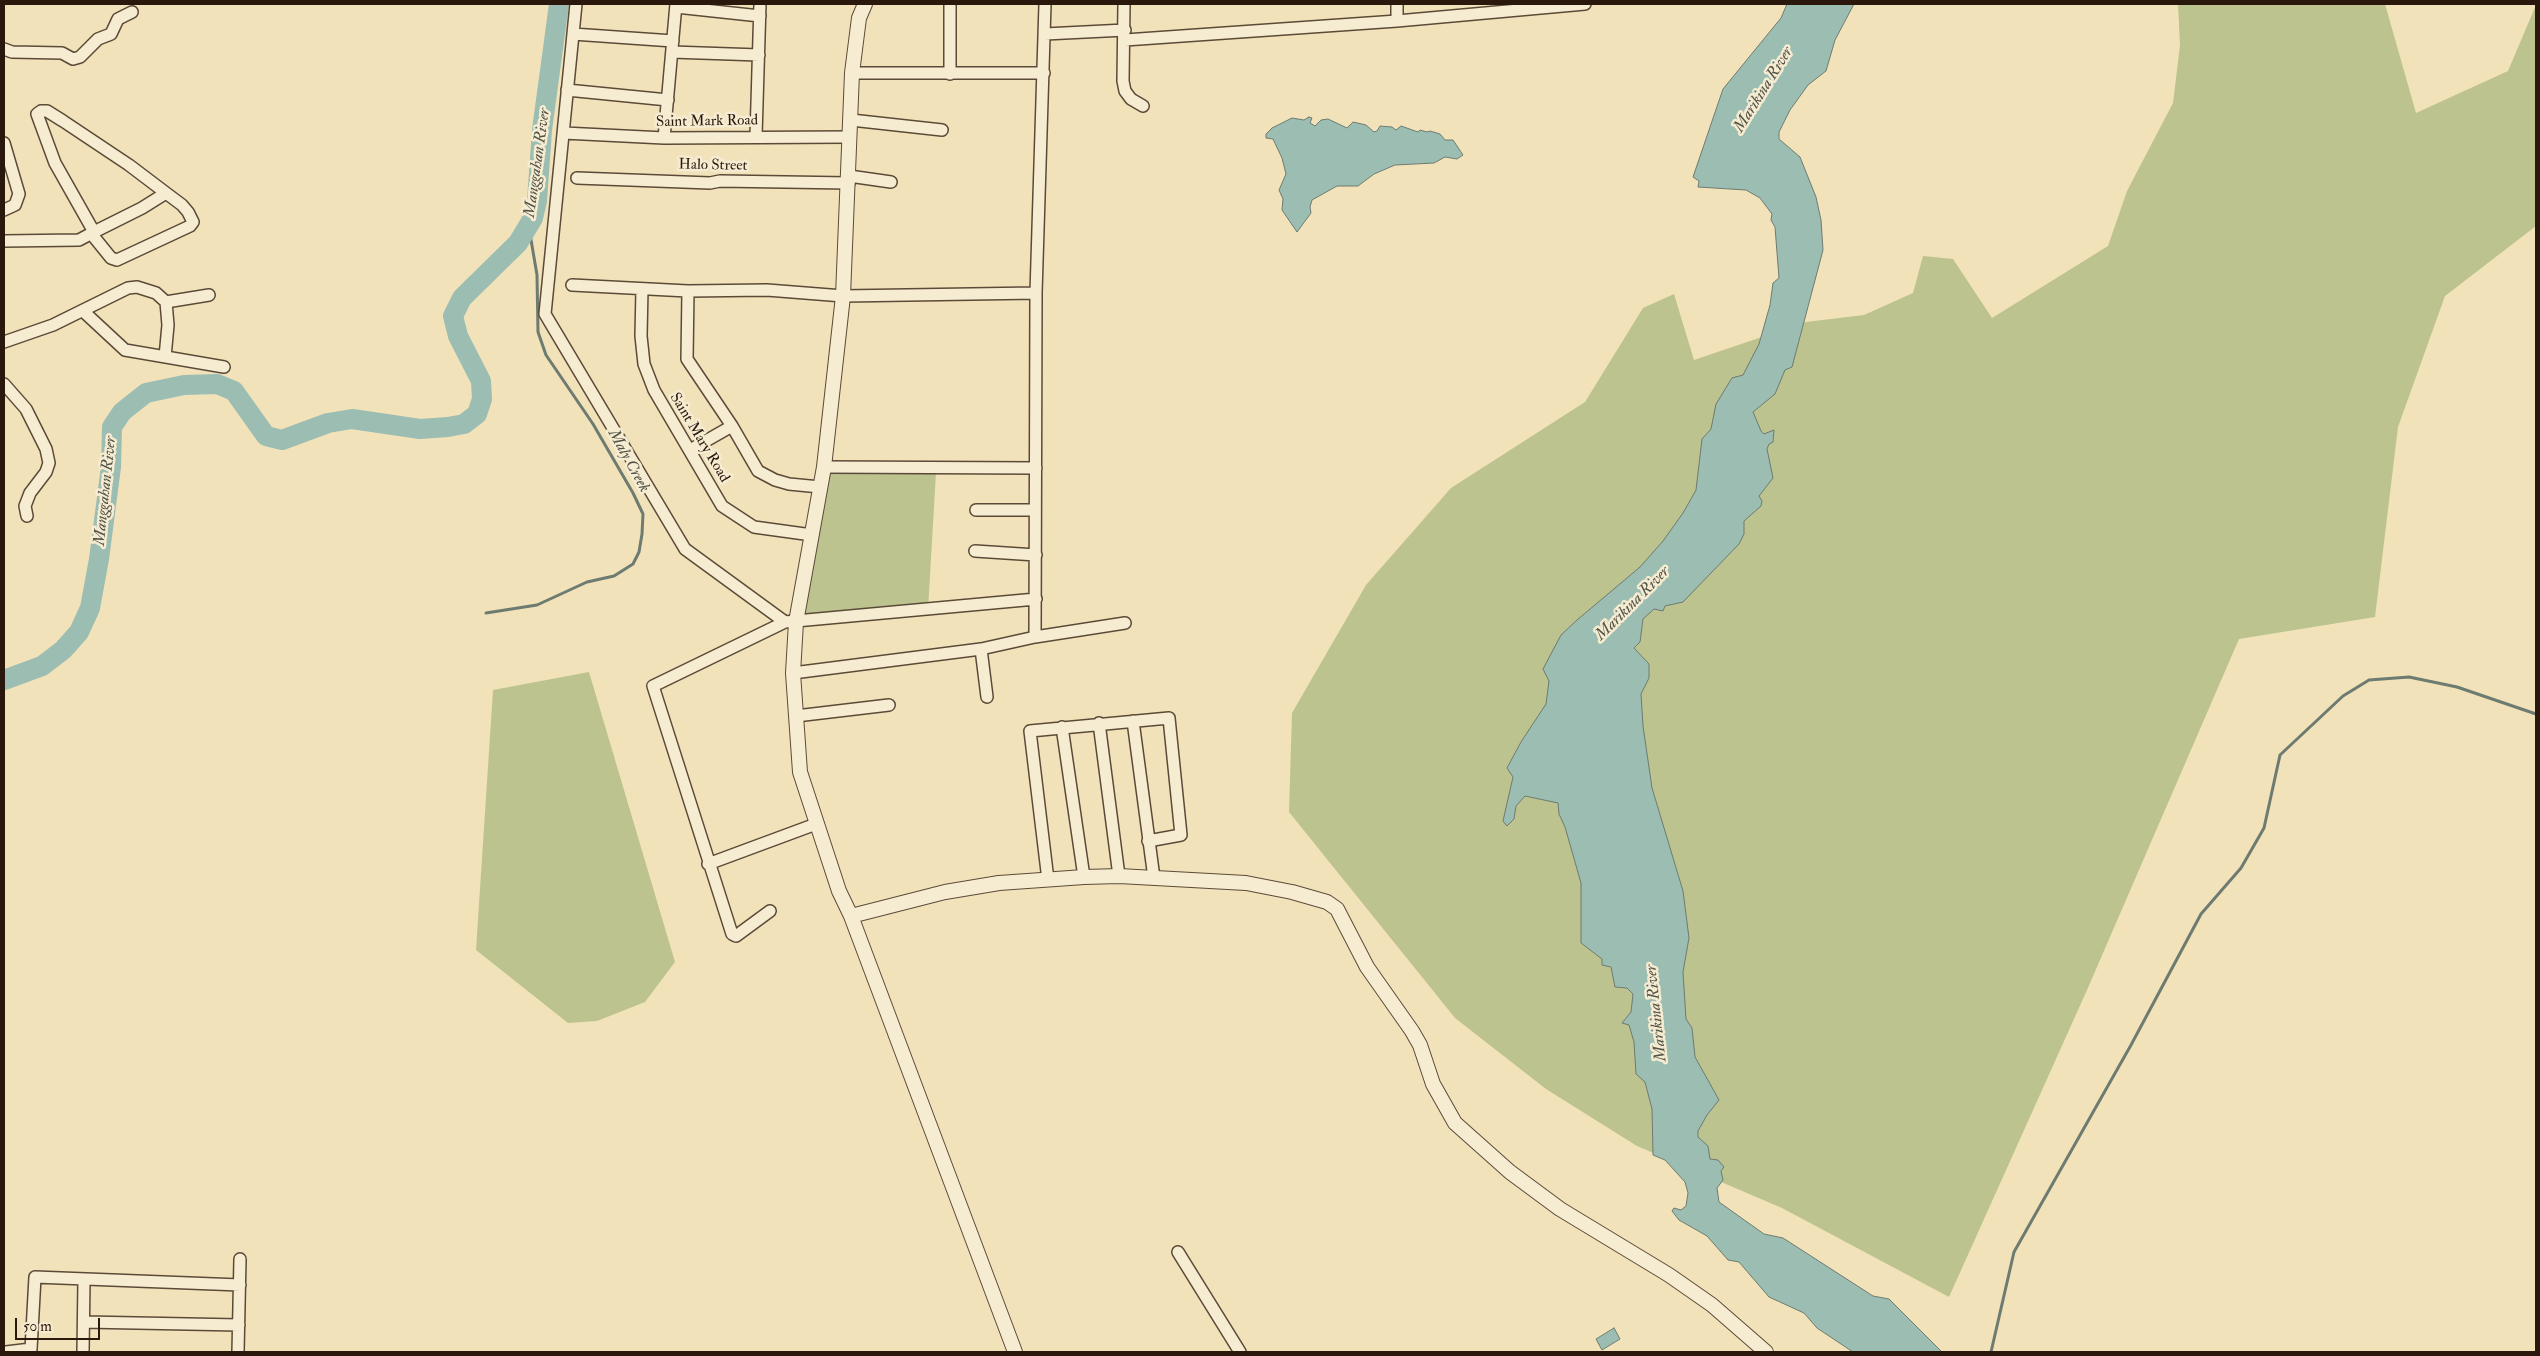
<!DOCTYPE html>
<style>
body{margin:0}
#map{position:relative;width:2540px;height:1356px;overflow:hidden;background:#f1e2ba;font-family:"IM FELL Double Pica",serif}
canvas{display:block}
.frame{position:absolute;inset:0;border:5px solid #2b180c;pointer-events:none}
.scale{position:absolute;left:15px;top:1318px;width:85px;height:22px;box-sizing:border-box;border:2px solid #2b180c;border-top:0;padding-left:6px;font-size:15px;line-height:18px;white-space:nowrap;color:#2b180c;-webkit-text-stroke:4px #f6ecd2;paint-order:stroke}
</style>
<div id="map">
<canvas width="2540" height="1356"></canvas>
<div class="frame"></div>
<div class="scale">50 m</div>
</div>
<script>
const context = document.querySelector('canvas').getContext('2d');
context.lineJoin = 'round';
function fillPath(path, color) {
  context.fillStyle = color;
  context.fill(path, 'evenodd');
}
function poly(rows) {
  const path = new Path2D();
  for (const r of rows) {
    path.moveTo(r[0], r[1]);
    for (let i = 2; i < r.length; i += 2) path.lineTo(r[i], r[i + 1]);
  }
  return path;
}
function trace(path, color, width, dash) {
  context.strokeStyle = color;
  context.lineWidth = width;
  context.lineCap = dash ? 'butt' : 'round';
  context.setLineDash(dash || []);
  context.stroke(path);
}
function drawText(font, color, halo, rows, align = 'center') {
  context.font = font + ' "IM FELL Double Pica",serif';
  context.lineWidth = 5;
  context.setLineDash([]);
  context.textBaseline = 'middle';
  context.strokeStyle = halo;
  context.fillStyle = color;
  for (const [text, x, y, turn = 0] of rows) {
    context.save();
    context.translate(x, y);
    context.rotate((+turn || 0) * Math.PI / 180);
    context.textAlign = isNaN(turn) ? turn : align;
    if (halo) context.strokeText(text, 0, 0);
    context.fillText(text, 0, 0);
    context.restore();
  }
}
fillPath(poly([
 [2178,4,2385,4,2416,113,2508,71,2536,5,2536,226,2445,296,2398,427,2375,617,2239,639,2087,990,1949,1297,1782,1208,1637,1146,1546,1089,1455,1018,1289,812,1292,713,1366,585,1451,488,1585,402,1643,308,1674,294,1694,360,1806,322,1864,315,1913,293,1923,256,1953,259,1992,318,2108,246,2127,191,2173,103,2180,45],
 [829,471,936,472,928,610,803,625],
 [589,672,675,962,645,1002,597,1021,568,1023,476,950,493,690]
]), '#bcc38e');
const water = poly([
 [1787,4,1854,4,1835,40,1826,71,1808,85,1790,110,1779,132,1779,139,1800,157,1816,197,1821,220,1823,250,1792,367,1785,370,1775,394,1753,412,1761,431,1764,434,1774,430,1773,442,1769,444,1767,449,1773,478,1759,496,1762,501,1761,506,1744,521,1744,534,1739,544,1683,602,1665,606,1663,611,1654,609,1643,619,1640,642,1634,648,1649,664,1649,678,1641,694,1643,726,1652,788,1683,891,1689,938,1683,972,1686,1019,1692,1028,1695,1057,1719,1100,1707,1115,1698,1131,1698,1137,1708,1146,1710,1159,1718,1160,1724,1167,1721,1171,1723,1180,1717,1188,1719,1202,1764,1234,1783,1238,1873,1296,1889,1299,1942,1352,1853,1352,1817,1328,1804,1313,1769,1297,1739,1262,1728,1260,1707,1236,1679,1220,1672,1211,1674,1208,1681,1210,1686,1206,1688,1193,1685,1182,1665,1160,1653,1155,1652,1109,1645,1082,1636,1074,1634,1042,1629,1025,1622,1023,1631,1012,1633,994,1627,988,1615,987,1611,967,1602,965,1602,959,1581,943,1581,883,1565,827,1559,814,1558,803,1525,796,1516,806,1514,819,1507,826,1503,821,1513,777,1507,768,1521,742,1546,704,1549,681,1543,669,1561,635,1577,620,1640,567,1663,541,1683,513,1696,490,1702,439,1711,429,1716,404,1732,378,1743,375,1759,344,1770,305,1773,283,1779,278,1775,227,1771,220,1772,214,1760,198,1746,190,1698,187,1699,181,1693,177,1723,89,1781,18,1787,4],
 [1309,117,1312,118,1310,123,1315,126,1321,120,1328,119,1347,128,1353,122,1366,125,1374,132,1377,131,1380,126,1392,127,1396,130,1401,126,1418,132,1420,130,1427,132,1430,131,1440,134,1445,140,1453,140,1463,155,1457,159,1445,157,1434,163,1395,165,1374,174,1358,186,1337,186,1312,200,1310,207,1311,213,1297,232,1282,210,1283,199,1279,190,1286,174,1282,158,1273,139,1266,138,1266,134,1272,128,1292,118,1304,120,1309,117],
 [1614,1328,1620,1339,1602,1350,1596,1339,1614,1328]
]);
fillPath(water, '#9bbdb2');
trace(water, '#6e7b70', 1);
trace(poly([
 [486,613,537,605,587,582,614,576,633,564,639,552,642,534,643,514,633,493,593,424,546,355,538,332,537,275,529,228],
 [1991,1352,2014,1252,2131,1045,2201,914,2241,868,2264,828,2280,755,2343,696,2369,680,2409,677,2457,687,2536,714]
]), '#6e7b70', 3);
trace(poly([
 [4,680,42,666,63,650,79,632,90,608,99,559,111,467,112,427,122,412,146,393,184,385,217,384,234,391,266,436,282,440,328,423,352,419,420,429,448,427,464,424,477,414,482,399,481,381,458,336,453,316,462,298,518,243,533,218,537,201,542,130,559,4]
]), '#9bbdb2', 20);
const minor = poly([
 [576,4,545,314,685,549,785,622,1036,599],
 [950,4,950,74],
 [1124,4,1123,81,1125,91,1131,99,1143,106],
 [676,7,760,16],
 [1397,21,1397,4],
 [573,34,673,41],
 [1045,34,1125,30],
 [1125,40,1397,21,1585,4],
 [4,49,12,52,62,53,73,59,80,57,98,39,111,34,118,19,132,12],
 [672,52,759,55],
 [852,73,1044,73],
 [567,90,668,100],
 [851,120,942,130],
 [564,133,664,138,850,137],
 [756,136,760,4],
 [664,138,676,4],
 [4,143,19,194,15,205,4,210],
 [849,176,891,182],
 [577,178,710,183,720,181,849,183],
 [4,241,79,240,94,232,142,208,166,193,129,165,63,121,47,111,41,111,37,114,55,163,94,232,94,237,111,258,117,260,190,226,193,222,188,212,182,205,166,193],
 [572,285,688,291,767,290,843,296,1036,293],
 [642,289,641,336,644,364,654,390,722,506,754,527,812,535],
 [688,291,687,359,732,426,758,471,775,480,789,484,820,487],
 [166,302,209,295],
 [83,311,125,350,224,367],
 [4,342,53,325,128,288,137,287,156,293,166,302,168,325,165,357],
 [4,384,26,409,46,449,49,463,46,472,30,493,25,506,27,516],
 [690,450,732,426],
 [824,467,1036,468],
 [976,510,1035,510],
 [975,551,1036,555],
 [1035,637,1125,623],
 [981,649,987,697],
 [793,673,981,649,1035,637,1036,293,1045,4],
 [796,716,889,705],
 [1133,721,1154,878],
 [1099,723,1119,876],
 [1062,727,1084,877],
 [708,864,816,824],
 [1048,880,1030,731,1169,718,1181,835,1148,841],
 [770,911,736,936,732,934,653,686,785,622],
 [1178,1252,1240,1352],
 [85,1322,239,1325],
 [6,1352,31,1349,35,1277,240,1285],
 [83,1352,84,1280],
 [238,1352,240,1259]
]);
const tertiary = poly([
 [865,4,859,18,852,73,843,296,824,467,796,622,793,673,800,772,839,891,851,916,1015,1352],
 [851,916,945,892,999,883,1084,877,1119,876,1246,883,1292,892,1327,902,1337,909,1367,967,1412,1031,1420,1045,1433,1084,1455,1123,1510,1172,1560,1209,1669,1275,1712,1305,1766,1352]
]);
trace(minor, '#5c4a38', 14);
trace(tertiary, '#5c4a38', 16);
trace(minor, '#f6ecd2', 11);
trace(tertiary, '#f6ecd2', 14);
drawText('15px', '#2b180c', '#f6ecd2', [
 ["Saint Mark Road",707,122,-1],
 ["Halo Street",713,166,1],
 ["Saint Mary Road",699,438,59]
]);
drawText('italic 16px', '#525246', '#f6ecd2', [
 ["Marikina River",1764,90,-58],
 ["Manggahan River",538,163,-82],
 ["Maly Creek",628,461,61],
 ["Manggahan River",106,491,-84],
 ["Marikina River",1633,604,-45],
 ["Marikina River",1657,1013,-96]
]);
</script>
